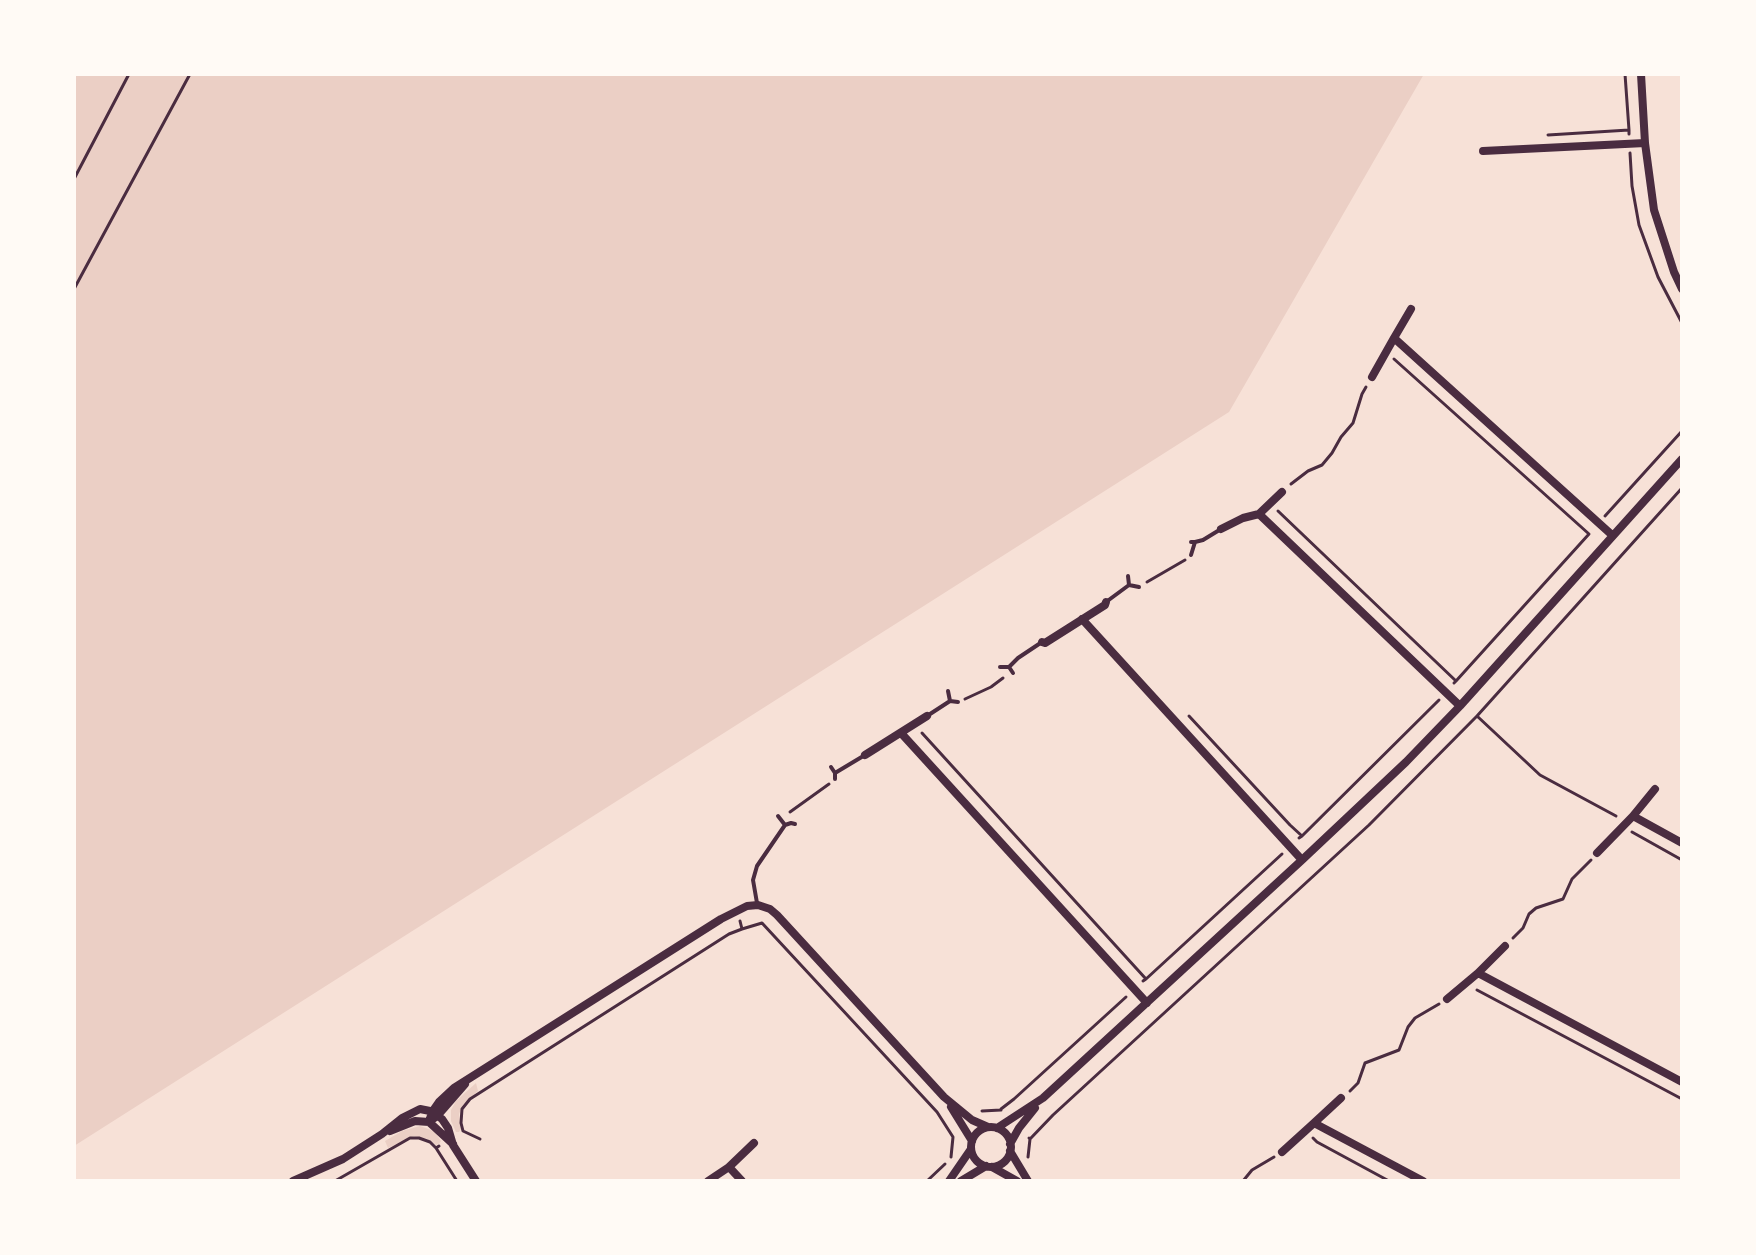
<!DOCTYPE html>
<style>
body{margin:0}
#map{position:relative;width:1756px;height:1255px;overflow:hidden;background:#f7e1d7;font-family:Signika,sans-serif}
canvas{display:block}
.frame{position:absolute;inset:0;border:76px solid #fffaf5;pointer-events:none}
</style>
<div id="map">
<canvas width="1756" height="1255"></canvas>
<div class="frame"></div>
</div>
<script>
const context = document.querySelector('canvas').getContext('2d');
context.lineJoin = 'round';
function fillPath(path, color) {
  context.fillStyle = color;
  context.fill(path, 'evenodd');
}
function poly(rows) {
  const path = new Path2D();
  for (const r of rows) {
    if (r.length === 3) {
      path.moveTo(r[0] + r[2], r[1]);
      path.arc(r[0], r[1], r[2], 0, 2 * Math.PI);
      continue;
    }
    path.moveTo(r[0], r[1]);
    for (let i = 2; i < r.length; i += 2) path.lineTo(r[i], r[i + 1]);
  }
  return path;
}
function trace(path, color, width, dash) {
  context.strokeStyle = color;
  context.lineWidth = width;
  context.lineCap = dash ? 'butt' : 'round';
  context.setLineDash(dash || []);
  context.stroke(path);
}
fillPath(poly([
 [74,74,1424,74,1229,412,74,1146],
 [476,1083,478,1091,463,1105,459,1114,461,1129,459,1132,456,1132,451,1121,451,1110,456,1101],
 [420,1126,434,1131,441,1141,439,1144,436,1145,427,1139,414,1136,388,1148,385,1141,402,1131]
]), '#ebcfc5');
trace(poly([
 [1625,74,1629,130],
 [1548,135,1629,130,1629,134],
 [1630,153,1632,186,1639,225,1658,277,1682,323],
 [74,179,129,74],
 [74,289,190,74],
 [1394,359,1589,534,1456,681],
 [1291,484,1308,471,1322,465,1332,453,1341,437,1353,423,1362,394,1366,387],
 [1278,511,1456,681,1454,683],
 [1605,516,1682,431],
 [1147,582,1185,560],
 [965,699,991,687,1003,678],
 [1189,716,1290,825,1302,836,1299,838],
 [1477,716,1682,488],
 [922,733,1146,979,1143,981],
 [790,812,829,784],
 [1632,832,1682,860],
 [1302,836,1439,700],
 [740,921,742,929,762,923,937,1112,953,1137],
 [1513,938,1523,928,1529,914,1536,908,1563,899,1572,879,1591,860],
 [1146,979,1282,854],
 [1477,990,1682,1099],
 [1350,1091,1358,1083,1365,1063,1399,1050,1408,1027,1415,1018,1439,1004],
 [1001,1109,1014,1099,1126,997],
 [982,1111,1001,1110],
 [463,1131,461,1123,462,1109,470,1099,729,934,742,929],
 [463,1131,480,1139],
 [1313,1138,1317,1142,1389,1181],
 [1030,1139,1053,1115,1369,825,1477,716,1540,775,1616,816],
 [436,1148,457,1181],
 [951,1157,953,1137],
 [1028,1157,1030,1139,1029,1138],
 [335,1181,410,1138,419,1138,430,1142,436,1148,439,1146],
 [927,1181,945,1164],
 [1243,1181,1252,1170,1274,1157]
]), '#4a2c40', 3);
trace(poly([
 [1191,542,1195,542,1191,555],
 [1195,542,1203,540,1221,529],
 [1128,576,1129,585,1139,587],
 [1106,602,1129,585],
 [1000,667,1009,667,1013,673],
 [1009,667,1018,658,1042,642],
 [948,691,950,701,958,702],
 [927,716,950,701],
 [831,767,835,773,835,779],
 [835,773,865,755],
 [778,816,785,825],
 [757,903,753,880,757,866,785,825,791,823,795,824]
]), '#4a2c40', 4);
trace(poly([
 [1641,74,1645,143,1654,210,1674,272,1682,289],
 [1483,151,1645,143],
 [1394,338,1411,309],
 [1372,377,1394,338,1612,535],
 [1259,514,1282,492],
 [1221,529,1243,518,1259,514,1460,706],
 [1082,619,1302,860],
 [1042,642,1045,643,1105,605,1106,602],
 [901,733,1147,1003],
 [865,755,927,716],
 [1633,816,1655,789],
 [1597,853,1633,816,1682,843],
 [1478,973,1505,946],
 [1447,999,1478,973,1682,1082],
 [951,1107,972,1141],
 [429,1122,432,1112,439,1102,454,1088,721,919,747,906,758,905,770,909,777,915,944,1097,972,1120,988,1127],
 [429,1122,453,1144],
 [1314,1123,1341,1098],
 [991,1147,20],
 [997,1128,1043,1098,1302,860,1406,762,1460,706,1682,459],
 [390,1131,415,1121,429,1122,438,1115,465,1084],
 [1010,1144,1019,1128,1035,1108],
 [1010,1151,1028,1181],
 [1282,1152,1314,1123,1423,1181],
 [729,1167,754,1143],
 [992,1167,1017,1181],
 [293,1181,343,1159,382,1134,402,1118,420,1109,430,1111,442,1119,448,1128,453,1145,476,1181],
 [708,1181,729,1167,742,1181],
 [949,1181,971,1149],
 [961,1181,986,1166]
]), '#4a2c40', 8);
</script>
